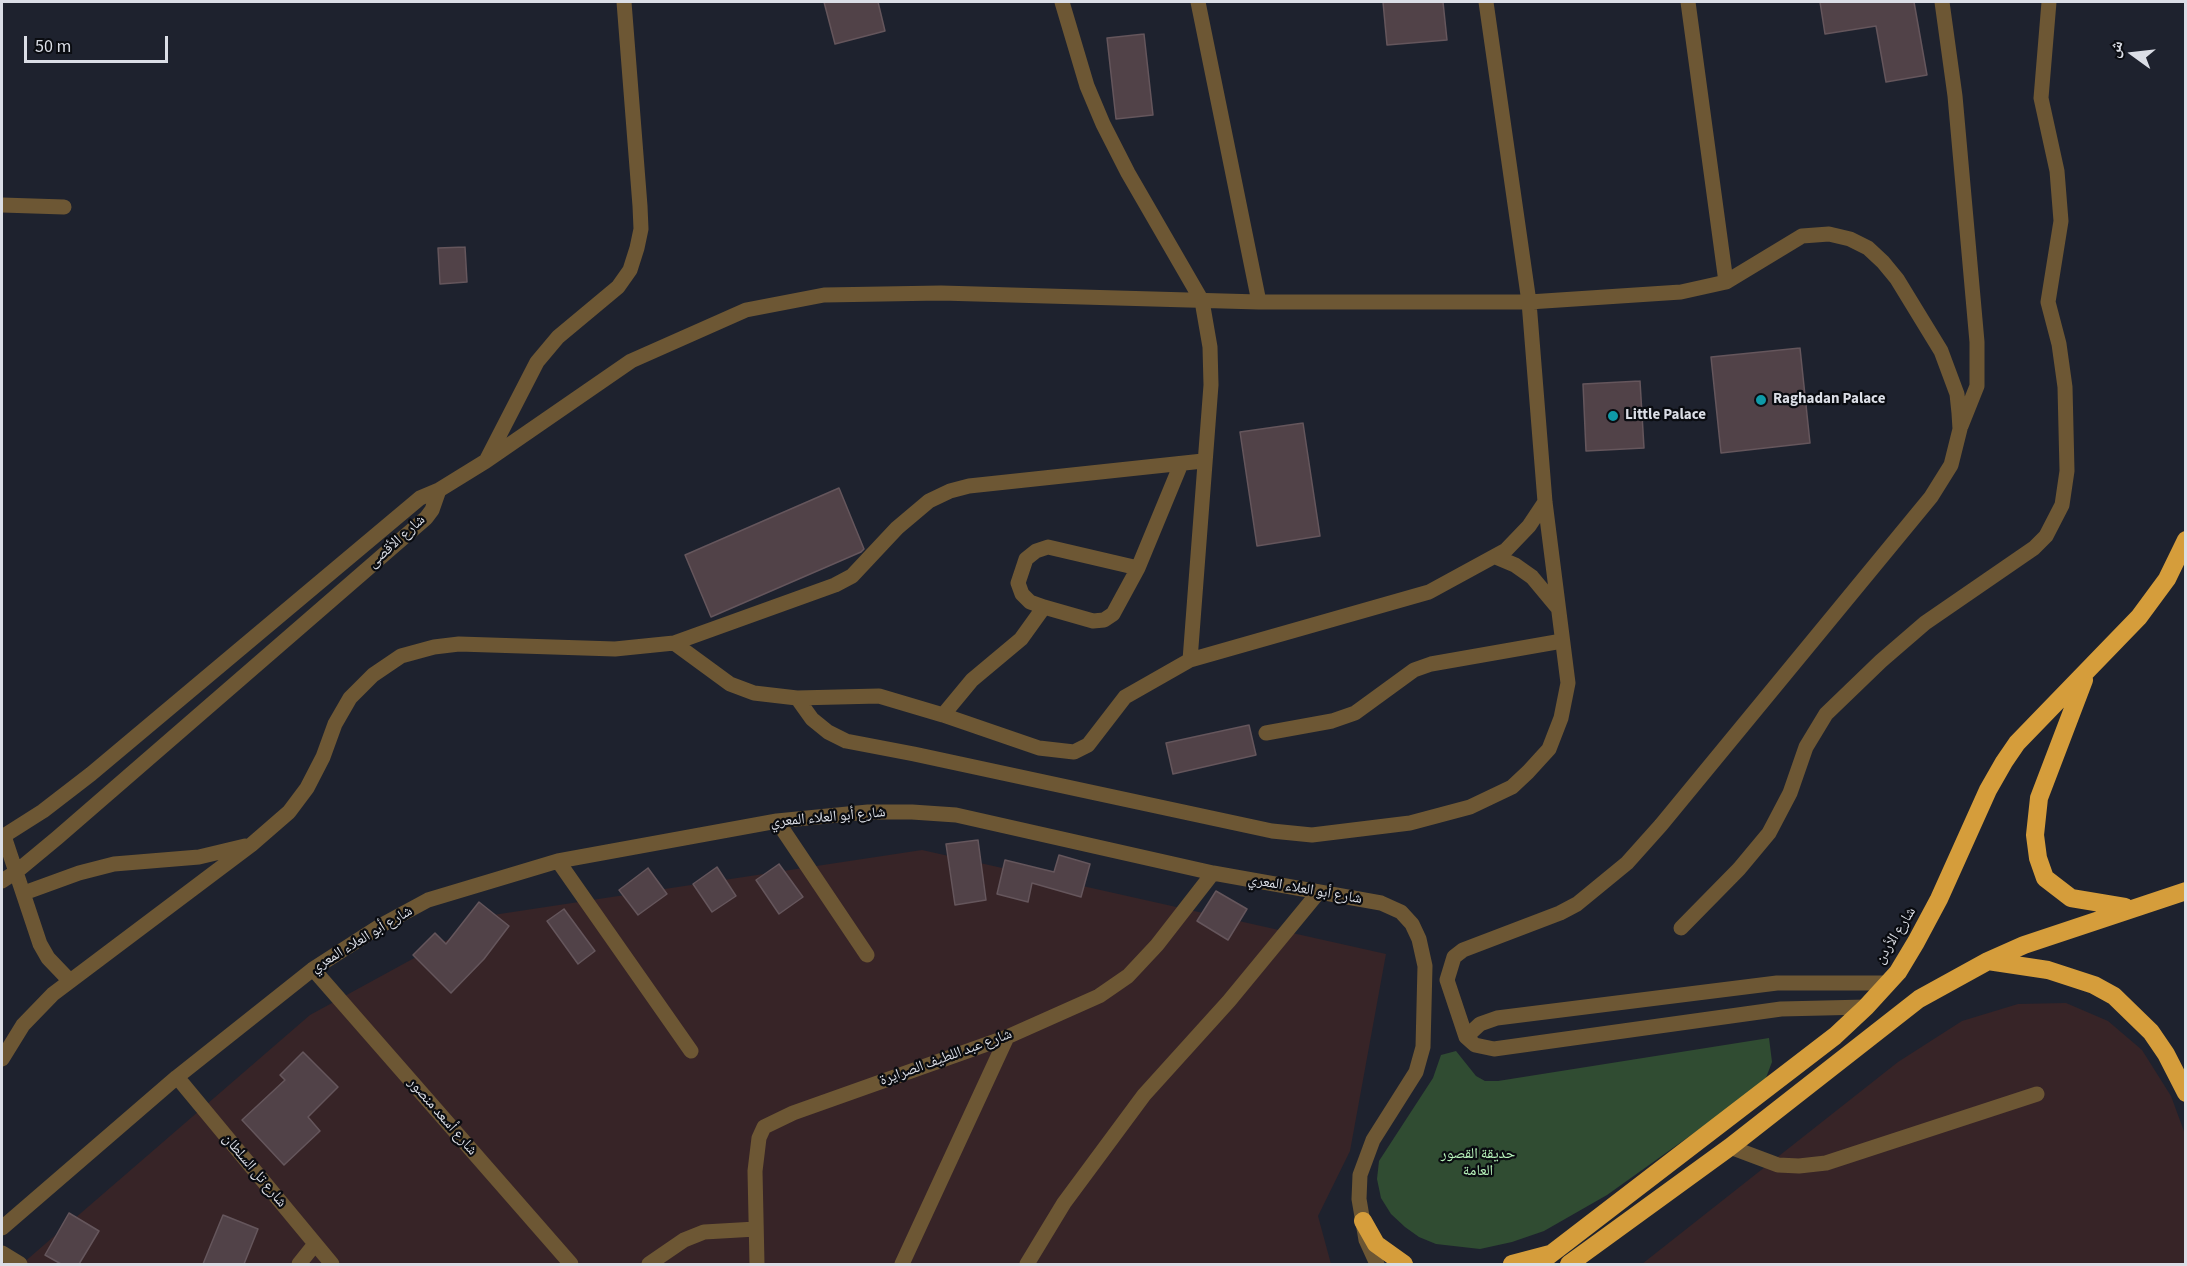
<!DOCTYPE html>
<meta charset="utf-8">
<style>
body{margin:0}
#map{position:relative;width:2187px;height:1266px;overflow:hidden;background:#1e222e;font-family:"Source Sans 3","Noto Naskh Arabic",sans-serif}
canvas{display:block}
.frame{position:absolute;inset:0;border:3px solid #dbdee6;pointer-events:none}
.north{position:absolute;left:2103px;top:24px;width:60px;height:60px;-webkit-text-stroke:4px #0a0c11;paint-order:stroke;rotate:285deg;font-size:16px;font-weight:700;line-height:24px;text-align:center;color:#dbdee6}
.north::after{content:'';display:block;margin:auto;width:21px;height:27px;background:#dbdee6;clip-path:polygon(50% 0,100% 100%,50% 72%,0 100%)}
.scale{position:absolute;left:24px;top:36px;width:144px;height:27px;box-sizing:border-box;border:3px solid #dbdee6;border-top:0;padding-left:8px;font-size:18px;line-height:21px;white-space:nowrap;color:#dbdee6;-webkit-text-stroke:4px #0a0c11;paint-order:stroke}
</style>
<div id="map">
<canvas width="2187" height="1266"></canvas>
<div class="frame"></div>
<div class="north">ش</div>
<div class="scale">50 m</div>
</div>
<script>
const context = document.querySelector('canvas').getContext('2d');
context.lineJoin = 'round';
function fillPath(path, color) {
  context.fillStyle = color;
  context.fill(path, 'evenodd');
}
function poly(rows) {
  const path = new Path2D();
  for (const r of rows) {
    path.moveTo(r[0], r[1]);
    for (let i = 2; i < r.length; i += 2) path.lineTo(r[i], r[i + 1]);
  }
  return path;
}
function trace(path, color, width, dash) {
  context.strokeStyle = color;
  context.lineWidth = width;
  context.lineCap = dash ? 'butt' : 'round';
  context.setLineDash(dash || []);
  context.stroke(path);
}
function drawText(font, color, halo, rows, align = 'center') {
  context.font = font + ' "Source Sans 3","Noto Naskh Arabic",sans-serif';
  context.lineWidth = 4.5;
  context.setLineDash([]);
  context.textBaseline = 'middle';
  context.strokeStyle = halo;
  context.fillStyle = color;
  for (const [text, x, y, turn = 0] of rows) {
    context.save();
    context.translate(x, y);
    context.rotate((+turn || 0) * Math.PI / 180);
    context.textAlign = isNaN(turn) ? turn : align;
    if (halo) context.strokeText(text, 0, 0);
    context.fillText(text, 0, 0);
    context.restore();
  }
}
fillPath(poly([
 [922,850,1386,954,1350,1151,1318,1216,1331,1264,22,1264,310,1015,493,915],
 [2066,1003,2108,1021,2142,1050,2171,1096,2185,1134,2185,1264,1642,1264,1898,1062,1962,1021,2018,1004]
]), '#372427');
fillPath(poly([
 [1769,1038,1772,1062,1764,1083,1607,1195,1544,1231,1512,1242,1480,1249,1436,1244,1419,1237,1405,1227,1391,1214,1381,1198,1377,1179,1379,1161,1433,1078,1441,1055,1456,1051,1476,1076,1485,1081,1498,1081]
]), '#304c32');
const building = poly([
 [824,2,878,2,885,31,835,44,824,2],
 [1383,2,1443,2,1447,40,1387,45,1383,2],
 [1820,2,1914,2,1927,75,1886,82,1876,26,1825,34,1820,2],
 [1144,34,1153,115,1116,119,1107,38,1144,34],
 [465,247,467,282,440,284,438,248,465,247],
 [1800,348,1810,443,1721,453,1711,357,1800,348],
 [1640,381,1644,448,1586,451,1583,384,1640,381],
 [1303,423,1320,536,1257,546,1240,432,1303,423],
 [839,488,864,549,861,552,711,617,685,555,839,488],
 [1249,725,1256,755,1173,774,1166,743,1249,725],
 [978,840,986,900,955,905,946,844,978,840],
 [1059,855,1090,864,1081,897,1032,883,1028,902,997,894,1005,860,1054,872,1059,855],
 [779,864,803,897,779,914,756,880,779,864],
 [717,867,736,896,712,912,693,884,717,867],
 [648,868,667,894,638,915,619,890,648,868],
 [1216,891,1247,909,1228,940,1197,921,1216,891],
 [479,902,509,926,484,959,451,993,413,955,435,933,446,944,479,902],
 [564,909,595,951,578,964,547,921,564,909],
 [303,1052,338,1087,308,1117,320,1131,284,1165,242,1120,285,1080,280,1075,303,1052],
 [69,1213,99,1231,79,1264,61,1264,45,1255,69,1213],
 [223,1215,258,1229,244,1264,203,1264,223,1215]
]);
fillPath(building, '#514248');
trace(building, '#65565c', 1.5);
trace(poly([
 [1062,2,1087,86,1103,124,1128,173,1202,301,1210,347,1211,385,1190,660],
 [1198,2,1259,302],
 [1688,2,1726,282],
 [1942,2,1955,96,1977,342,1977,386,1961,426],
 [2,205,64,207],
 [486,461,537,362,558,337,618,287,630,270,637,248,641,229,640,206,624,2],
 [1496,557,1515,565,1532,577,1557,607],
 [1138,568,1048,547,1036,551,1026,559,1018,583,1022,594,1030,602,1044,607,1093,621,1104,620,1113,614,1138,568,1181,464],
 [674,643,730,684,754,693,797,698,879,696,943,715,1039,748,1074,752,1088,745,1125,697,1190,660,1429,592,1506,550,1529,526,1545,502],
 [797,698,812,719,828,732,846,741,914,754,1272,831,1312,835,1410,823,1470,807,1512,787,1528,772,1549,749,1561,718,1568,683,1545,502,1529,302,1486,2],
 [943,715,972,680,1021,639,1044,607],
 [1266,733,1332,721,1355,713,1414,670,1431,664,1562,641],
 [777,821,867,955],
 [4,836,40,944,48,958,70,981],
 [2,837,43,811,91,774,420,498,439,490,486,461,631,361,746,310,824,295,941,293,1259,302,1529,302,1681,292,1726,282,1802,236,1829,234,1850,239,1868,248,1883,262,1897,279,1941,351,1957,394,1959,413,1960,429,1951,465,1931,497,1661,825,1627,863,1577,904,1560,913,1463,950,1454,957,1447,980,1466,1037,1475,1045,1494,1049,1781,1009,1866,1007],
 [558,861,691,1051],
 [2,881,16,872,57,838,426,518,432,510,439,490],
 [24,893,79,873,114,864,199,857,245,846],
 [1681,928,1739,869,1769,833,1790,793,1806,747,1826,714,1881,661,1925,623,2034,548,2046,536,2062,505,2067,471,2065,387,2059,344,2048,302,2061,221,2057,171,2041,98,2049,2],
 [313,969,571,1264],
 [1466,1037,1480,1024,1497,1018,1777,983,1886,983],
 [2,1059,23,1025,53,994,251,845,289,812,307,788,323,757,335,724,350,698,373,675,401,656,434,647,459,644,615,649,674,643,835,585,852,576,897,528,929,501,950,491,969,486,1203,461],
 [177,1077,332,1264],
 [1730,1147,1778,1165,1799,1166,1826,1163,2037,1094],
 [2,1228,177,1077,313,969,380,926,428,900,558,861,777,821,868,812,912,812,956,815,1213,873,1381,903,1401,912,1412,924,1419,939,1425,966,1423,1047,1416,1072,1373,1140,1360,1175,1359,1199,1366,1240,1377,1264],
 [2,1253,20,1264],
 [299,1264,315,1244],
 [649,1264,684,1240,704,1232,756,1229],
 [757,1264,755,1171,759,1138,764,1127,793,1113,1007,1037,1099,996,1128,976,1157,945,1213,873],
 [902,1264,1007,1037],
 [1027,1264,1064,1203,1144,1095,1229,1001,1318,893]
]), '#6d5734', 15);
trace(poly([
 [2084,680,2039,798,2035,835,2038,858,2045,878,2071,898,2125,907],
 [1988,961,2048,970,2094,985,2114,996,2151,1032,2166,1054,2186,1093],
 [1363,1221,1376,1244,1404,1264],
 [1512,1264,1550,1254],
 [1538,1264,1835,1036,1866,1007,1898,972,1916,942,1939,899,1988,790,2004,762,2017,743,2139,617,2167,579,2186,540],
 [1569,1264,1730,1147,1919,999,1988,961,2024,945,2186,891]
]), '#d59d3b', 18);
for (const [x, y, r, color] of [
 [1761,400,6,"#0f9aa8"],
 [1613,416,6,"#0f9aa8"]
]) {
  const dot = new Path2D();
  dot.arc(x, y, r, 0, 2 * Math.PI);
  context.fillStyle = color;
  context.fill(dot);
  trace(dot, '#0a0c11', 2);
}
drawText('bold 15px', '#dbdee6', '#0a0c11', [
 ["Raghadan Palace",1773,400],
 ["Little Palace",1625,416]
], 'left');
drawText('15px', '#dbdee6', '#0a0c11', [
 ["شارع الأقصى",397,542,-42],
 ["شارع أبو العلاء المعري",828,818,-5],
 ["شارع أبو العلاء المعري",1305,890,10],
 ["شارع الأردن",1896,936,-58],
 ["شارع أبو العلاء المعري",362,940,-31],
 ["شارع عبد اللطيف الصرايرة",946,1058,-20],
 ["شارع أسعد منصور",442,1117,49],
 ["شارع تل السلطان",254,1171,50]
]);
drawText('15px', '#b9f6bc', '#0a0c11', [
 ["حديقة القصور",1478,1155],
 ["العامة",1478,1172]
]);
</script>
